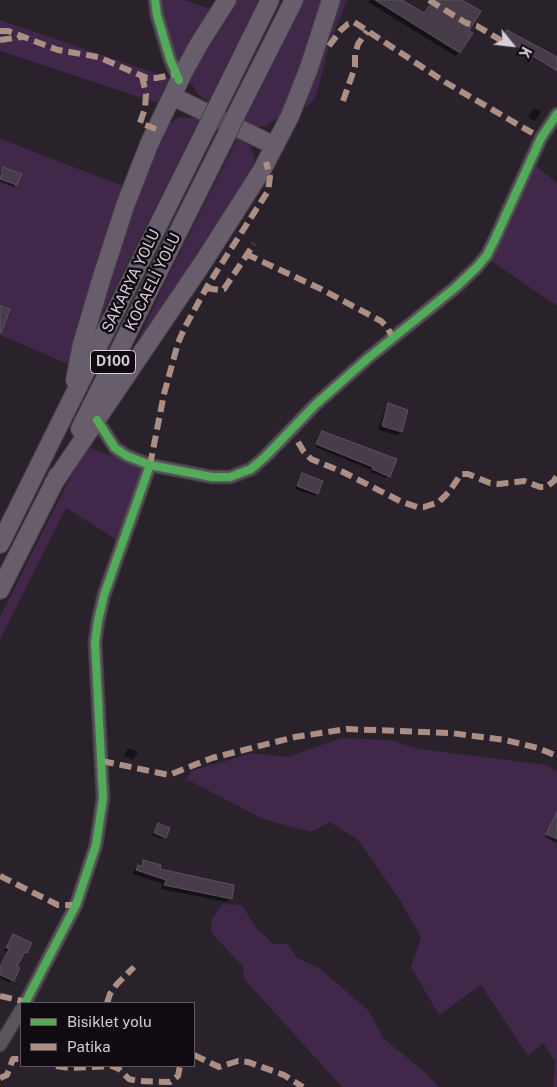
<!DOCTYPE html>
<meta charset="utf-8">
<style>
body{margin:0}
#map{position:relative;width:557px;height:1087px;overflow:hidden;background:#29222a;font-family:"Public Sans",sans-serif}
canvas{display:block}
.legend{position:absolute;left:20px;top:1002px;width:175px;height:65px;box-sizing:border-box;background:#100b11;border:1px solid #5f5961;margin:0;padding:6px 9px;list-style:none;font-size:15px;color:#d6cfd9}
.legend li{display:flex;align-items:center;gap:10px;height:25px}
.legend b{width:25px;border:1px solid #5f5961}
.north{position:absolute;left:487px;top:20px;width:50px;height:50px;-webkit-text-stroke:4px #100b11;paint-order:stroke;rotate:119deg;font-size:14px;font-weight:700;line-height:20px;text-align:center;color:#d6cfd9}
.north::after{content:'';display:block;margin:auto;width:18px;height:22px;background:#d6cfd9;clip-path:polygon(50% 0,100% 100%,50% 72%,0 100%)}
</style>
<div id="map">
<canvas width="557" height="1087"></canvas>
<ul class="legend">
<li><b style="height:6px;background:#51ab58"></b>Bisiklet yolu</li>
<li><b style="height:6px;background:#ac8f84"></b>Patika</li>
</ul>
<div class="north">K</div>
</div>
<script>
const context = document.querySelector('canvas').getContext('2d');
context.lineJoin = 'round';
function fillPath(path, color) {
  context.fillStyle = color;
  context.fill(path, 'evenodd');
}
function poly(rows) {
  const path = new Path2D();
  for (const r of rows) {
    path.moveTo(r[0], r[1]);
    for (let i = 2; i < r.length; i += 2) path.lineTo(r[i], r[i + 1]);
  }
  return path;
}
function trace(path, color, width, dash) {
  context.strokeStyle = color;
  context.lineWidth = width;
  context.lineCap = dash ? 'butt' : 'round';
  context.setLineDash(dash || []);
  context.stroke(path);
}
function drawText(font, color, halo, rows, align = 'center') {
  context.font = font + ' "Public Sans",sans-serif';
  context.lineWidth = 5;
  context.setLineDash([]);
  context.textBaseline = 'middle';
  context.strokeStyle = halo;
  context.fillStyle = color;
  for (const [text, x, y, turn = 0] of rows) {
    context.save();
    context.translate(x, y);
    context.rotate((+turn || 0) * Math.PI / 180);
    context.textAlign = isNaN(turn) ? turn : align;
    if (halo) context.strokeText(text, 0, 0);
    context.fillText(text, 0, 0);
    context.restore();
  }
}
fillPath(poly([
 [161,0,184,0,213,10,181,59,177,60,173,55],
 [235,0,259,0,208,102,198,94,190,82,193,71],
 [305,0,323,0,290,99,281,116,266,126,255,127,244,122],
 [339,0,347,0,329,46,316,96,312,103,306,107,305,99],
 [0,20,169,78,157,103,0,51],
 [179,117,200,118,98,322,120,250,159,143,167,125],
 [238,137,251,147,255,162,253,174,115,390,161,291],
 [0,139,126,187,68,364,0,335],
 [536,166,557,183,557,306,490,260,511,220],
 [86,446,143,468,119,541,66,508,0,640,0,617],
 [341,738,390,740,419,749,547,765,557,772,557,1087,553,1087,555,1061,543,1043,528,1056,481,985,439,1015,411,967,421,938,400,900,358,840,330,822,311,832,263,819,186,779,191,771,252,753,288,757],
 [222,904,242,905,256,928,274,944,288,944,297,958,319,968,368,1010,384,1039,424,1071,439,1087,342,1087,244,979,243,967,212,933,211,921]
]), '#41274a');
fillPath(poly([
 [370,0,400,0,423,14,432,0,460,0,467,31,459,52,455,56,368,2],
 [508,31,557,59,557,72,503,38],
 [534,108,541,112,535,121,528,117],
 [3,168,20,175,14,187,0,182,0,173],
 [389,405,401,431,397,435,378,430,385,409],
 [323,432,388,476,386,478,370,472,371,470,315,447],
 [302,474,317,493,315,496,295,489],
 [128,748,138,752,133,760,124,756],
 [556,817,557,817,557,843,545,837],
 [158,824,165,837,162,839,152,835],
 [144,861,158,870,230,899,227,902,161,889,163,884,133,874,134,870],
 [13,935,30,944,26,953,22,955,16,967,19,968,10,983,0,978,0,966,7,952,4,951]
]), '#0007');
const building = poly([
 [375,0,402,0,424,13,433,0,462,0,481,11,469,31,473,33,460,53,375,0],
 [507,30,557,57,557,71,502,37,507,30],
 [3,167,22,174,17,185,0,179,3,167],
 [0,306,10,309,1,333,0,333,0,306],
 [388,403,408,410,402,432,382,426,388,403],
 [322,431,397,459,390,477,372,469,373,467,316,444,322,431],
 [302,473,323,481,318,494,297,486,302,473],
 [557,812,557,839,546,834,557,812],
 [158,823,170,828,166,838,154,833,158,823],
 [143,860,161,865,160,869,234,885,232,899,164,885,166,880,136,870,138,865,142,866,143,860],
 [13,934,32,943,27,953,25,952,17,966,20,968,14,981,0,975,0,967,9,949,6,948,13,934]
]);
fillPath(building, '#483c4a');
trace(building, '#59545a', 1);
const minor = poly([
 [155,0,157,15,170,59,179,80],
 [97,420,115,448,127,456,150,465,212,477,230,477,251,469,265,457,315,405,367,359,456,287,477,267,487,255,495,239,541,138,557,114],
 [25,1003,76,905,96,845,103,798,95,642,98,621,104,595,150,465],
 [0,1045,21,1010]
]);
const highway = poly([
 [172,96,275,146],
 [218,105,270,0],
 [237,113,294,0],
 [75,380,82,344,102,277,125,206,150,142,183,73,199,44,227,0],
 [80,429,227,134],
 [53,484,204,261,262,170,290,116,309,68,331,0],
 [0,544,208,125],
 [0,590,58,475]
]);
trace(minor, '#443f46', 15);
trace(highway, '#443f46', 20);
trace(minor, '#5a545b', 12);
trace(highway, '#675d6b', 18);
const highwayBridge = poly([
 [208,125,218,105],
 [227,134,237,113]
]);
trace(highwayBridge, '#443f46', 20, []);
trace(highwayBridge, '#675d6b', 18);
trace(poly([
 [429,0,466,23,477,26,507,44],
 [0,31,8,31,58,50,98,57,147,78,156,78,177,74],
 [0,40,22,37],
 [329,46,341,30,348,24,354,22,445,82,541,138],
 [142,76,146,94,145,108,140,123,156,129],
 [343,101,355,67,355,54,358,44,367,31],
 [246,254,321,289,381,321,387,327,393,338],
 [206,288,220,290,224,289,254,244],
 [298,442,304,452,311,459,343,472,402,502,417,507,424,507,439,502,449,492,461,474,468,474,490,483,499,484,524,481,540,487,546,487,554,481,557,475],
 [150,465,164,394,178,343,185,327,208,285,268,191,270,177,266,162],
 [102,761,169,775,212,758,295,737,347,729,451,733,505,740,538,748,557,756],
 [0,876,58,905,76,905],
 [0,996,26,1002],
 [107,1003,110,994,117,984,134,967],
 [194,1055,219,1067,238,1061,248,1062,284,1075,303,1087],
 [56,1066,70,1068,112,1066,119,1069,129,1079,138,1081,170,1082,178,1076,180,1066],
 [0,1078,7,1075,13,1059,21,1059]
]), '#ac8f84', 6, [12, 6]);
trace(poly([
 [155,0,157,15,170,59,179,80],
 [97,420,115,448,127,456,150,465,212,477,230,477,251,469,265,457,315,405,367,359,456,287,477,267,487,255,495,239,541,138,557,114],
 [25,1003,76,905,96,845,103,798,95,642,98,621,104,595,150,465]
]), '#51ab58', 8);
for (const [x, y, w] of [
 [113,362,45]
]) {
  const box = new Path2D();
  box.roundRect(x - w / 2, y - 11.5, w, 23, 4);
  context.fillStyle = '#100b11';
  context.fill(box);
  trace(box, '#d6cfd9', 1);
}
drawText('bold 14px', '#d6cfd9', null, [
 ["D100",113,362]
]);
drawText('15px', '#d6cfd9', '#100b11', [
 ["SAKARYA YOLU",131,281,-64],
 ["KOCAELİ YOLU",153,282,-64]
]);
</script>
